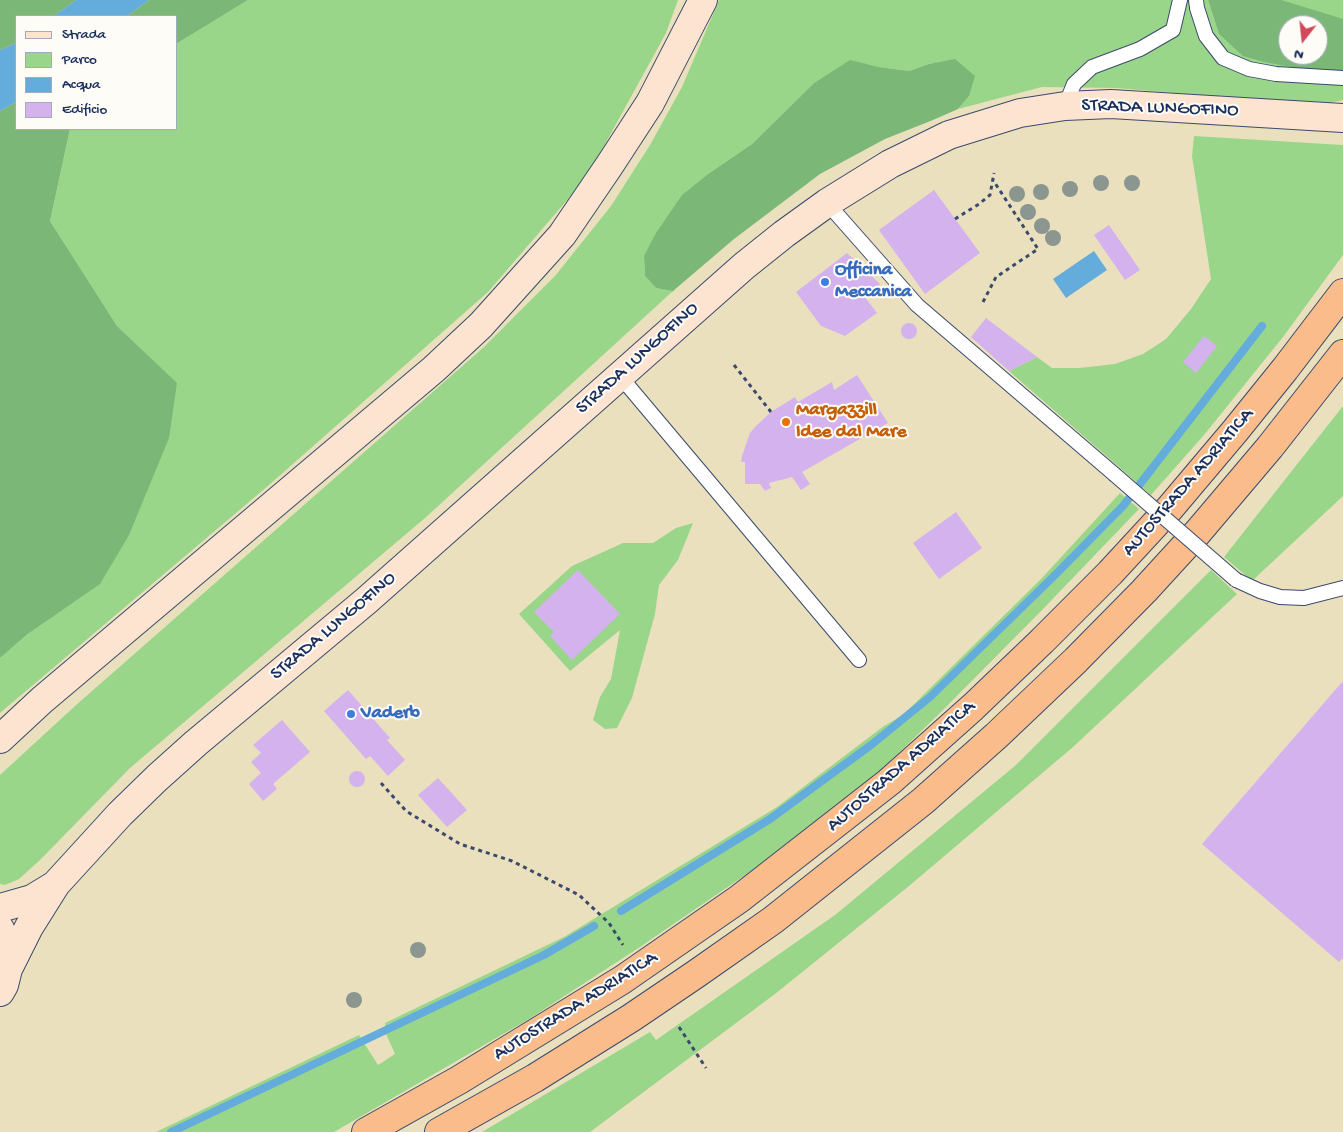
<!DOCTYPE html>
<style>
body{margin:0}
#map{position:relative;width:1343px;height:1132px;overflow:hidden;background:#eae0be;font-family:"Gochi Hand",sans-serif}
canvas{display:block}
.legend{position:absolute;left:15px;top:15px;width:162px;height:115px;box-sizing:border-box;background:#fdfcf7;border:1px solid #a3aaba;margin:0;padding:6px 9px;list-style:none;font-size:15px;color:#1b2f5e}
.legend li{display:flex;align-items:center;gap:10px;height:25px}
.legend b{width:25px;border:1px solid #a3aaba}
.north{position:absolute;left:1278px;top:15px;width:50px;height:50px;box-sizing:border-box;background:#fdfcf7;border:1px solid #a3aaba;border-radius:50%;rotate:196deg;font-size:14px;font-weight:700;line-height:20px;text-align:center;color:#1b2f5e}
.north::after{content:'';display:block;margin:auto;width:18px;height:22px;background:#d1495b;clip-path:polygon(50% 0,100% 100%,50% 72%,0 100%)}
</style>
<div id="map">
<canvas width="1343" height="1132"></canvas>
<ul class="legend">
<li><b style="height:6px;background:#fde4d0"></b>Strada</li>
<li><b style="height:14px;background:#9ad68a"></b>Parco</li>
<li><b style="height:14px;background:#64acdb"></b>Acqua</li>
<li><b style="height:14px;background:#d4b2ed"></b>Edificio</li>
</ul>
<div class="north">N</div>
</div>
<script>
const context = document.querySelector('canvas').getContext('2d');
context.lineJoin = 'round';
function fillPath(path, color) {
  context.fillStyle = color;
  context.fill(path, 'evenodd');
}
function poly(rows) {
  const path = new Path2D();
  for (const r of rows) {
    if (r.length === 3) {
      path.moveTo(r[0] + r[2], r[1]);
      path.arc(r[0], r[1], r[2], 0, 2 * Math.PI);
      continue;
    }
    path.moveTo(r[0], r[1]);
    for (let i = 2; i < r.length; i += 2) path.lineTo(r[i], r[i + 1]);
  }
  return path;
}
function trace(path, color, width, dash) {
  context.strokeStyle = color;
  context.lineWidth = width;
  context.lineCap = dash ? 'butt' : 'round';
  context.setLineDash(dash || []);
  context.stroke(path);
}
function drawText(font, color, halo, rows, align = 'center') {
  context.font = font + ' "Gochi Hand",sans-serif';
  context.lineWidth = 4;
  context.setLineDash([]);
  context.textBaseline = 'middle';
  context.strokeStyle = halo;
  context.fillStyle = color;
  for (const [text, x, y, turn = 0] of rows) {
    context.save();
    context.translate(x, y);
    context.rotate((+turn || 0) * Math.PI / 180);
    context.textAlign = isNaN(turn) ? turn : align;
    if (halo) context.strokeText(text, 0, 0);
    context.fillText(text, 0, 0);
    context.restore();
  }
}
fillPath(poly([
 [248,0,678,0,666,33,587,177,488,292,269,485,0,713,0,658,29,633,177,384,117,326,50,221,70,129,176,129,176,44],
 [719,0,1208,0,1219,34,1343,72,1343,100,1325,104,1280,102,1116,88,1042,87,958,109,969,96,955,60,929,64,909,71,879,67,850,61,814,83,752,144,711,172,644,256,645,276,656,288,675,290,673,291,425,518,130,768,40,860,19,879,5,885,0,884,0,775,75,706,484,347,555,276,611,206,650,145,682,87],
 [1282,0,1343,0,1343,19,1335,17],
 [1194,136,1343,145,1343,255,1283,337,1204,435,1151,495,1009,371,1037,357,1052,368,1079,368,1115,364,1143,354,1166,339,1191,309,1211,279,1192,156],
 [1343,406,1343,496,1252,581,1224,557],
 [1120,493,1139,509,1044,608,940,713,881,770,754,869,637,949,529,1019,334,1132,156,1132,359,1035,378,1065,395,1054,386,1034,385,1023,564,937,777,807,884,726,903,715,1042,578],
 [693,523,678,560,659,585,655,614,632,698,617,728,605,729,593,720,600,697,611,679,620,630,570,671,519,614,572,566,623,543,653,543,676,528],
 [1211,570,1237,594,1073,747,909,886,775,994,590,1132,482,1132,650,1032,656,1040,835,915,1016,765]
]), '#9ad68a');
fillPath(poly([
 [0,0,76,0,54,16,16,16,16,43,0,50],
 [149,0,248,0,176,44,176,16,127,16],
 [1208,0,1282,0,1343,19,1343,72,1308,70,1264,62,1243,56,1219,34],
 [1288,25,1318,25,1318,55,1288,55],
 [955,59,975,76,969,96,958,109,933,120,885,139,820,174,734,239,673,291,656,288,645,276,644,256,656,233,682,195,711,172,752,144,814,83,850,60,879,67,909,71,929,64],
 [16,102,16,129,70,129,50,221,117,326,177,383,169,438,129,535,100,584,29,633,0,658,0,111]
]), '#7bb776');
fillPath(poly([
 [76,0,149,0,127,16,54,16],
 [16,43,16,102,0,111,0,50],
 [1094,251,1107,270,1066,298,1053,279]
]), '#64acdb');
trace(poly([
 [621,911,770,819,871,745,930,697,1054,576,1123,506,1262,326],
 [171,1132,544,955,594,926]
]), '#64acdb', 8);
fillPath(poly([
 [934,190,980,253,925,294,879,230],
 [1109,225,1140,270,1125,280,1094,235],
 [847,253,880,284,864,296,877,313,845,336,821,326,796,292],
 [986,318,1037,357,1009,371,971,337],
 [909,331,8],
 [1204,336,1217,346,1196,373,1183,362],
 [857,375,888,423,802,472,810,484,801,490,792,477,769,483,771,488,765,491,760,484,745,484,745,462,741,462,742,456,750,433,757,425,771,412,795,397,798,402,832,382,834,390],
 [956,512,982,548,939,579,913,543],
 [578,570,620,614,572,660,550,636,554,632,534,612],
 [1343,681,1343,958,1339,962,1202,844],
 [348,690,390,738,387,740,405,760,388,776,370,756,366,759,324,711],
 [282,720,310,752,273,784,277,789,263,801,249,784,261,773,251,762,261,753,253,745],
 [357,779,8],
 [438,778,467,810,447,827,418,795]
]), '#d4b2ed');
const lane = poly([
 [1196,0,1197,8,1206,36,1223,58,1249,69,1276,74,1343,78],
 [1065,106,1074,84,1092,67,1140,49,1173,30,1180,0],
 [827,203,917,305,1114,474],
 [619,375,859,660],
 [1236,580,1260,591,1280,597,1304,598,1343,588]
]);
const secondary = poly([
 [0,739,42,700,434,369,481,325,562,235,609,166,650,103,703,0],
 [0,908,32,899,55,885],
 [0,929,6,943,8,956,8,969,4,985,0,992],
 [8,969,29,927,56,884,120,814,157,778,196,743,366,601,744,266,784,234,827,203,890,164,949,135,1020,113,1065,106,1111,104,1343,118]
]);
const highway = poly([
 [366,1132,459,1080,622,980,739,899,889,782,973,707,1042,641,1110,573,1170,508,1235,431,1285,369,1343,293],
 [439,1132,535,1078,631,1018,696,974,773,920,923,801,996,736,1076,660,1144,591,1198,532,1270,447,1343,354]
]);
trace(lane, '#3a4a6c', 16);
trace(secondary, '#3a4a6c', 30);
trace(highway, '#3a4a6c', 30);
trace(poly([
 [955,219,979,204,990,195,994,173],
 [983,302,996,277,1038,249,993,180],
 [734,365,771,412],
 [381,783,406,811,460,844,512,861,579,895,609,923,623,945],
 [679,1027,706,1068]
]), '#3a4a6c', 3, [4, 4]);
trace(lane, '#fff', 14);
trace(secondary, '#fde4d0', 28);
trace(highway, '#f9bc8a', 28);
const laneBridge = poly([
 [1114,474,1236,580]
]);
trace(laneBridge, '#3a4a6c', 16, []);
trace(laneBridge, '#fff', 14);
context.fillStyle = '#8a968f';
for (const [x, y] of [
 [1101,183],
 [1132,183],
 [1070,189],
 [1041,192],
 [1017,194],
 [1028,212],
 [1042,226],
 [1053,238],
 [418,950],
 [354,1000]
]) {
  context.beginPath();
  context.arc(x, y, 8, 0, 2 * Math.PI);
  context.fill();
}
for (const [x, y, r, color] of [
 [825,282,5,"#3f7fe0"],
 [786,422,5,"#e8710a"],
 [351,714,5,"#3f7fe0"]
]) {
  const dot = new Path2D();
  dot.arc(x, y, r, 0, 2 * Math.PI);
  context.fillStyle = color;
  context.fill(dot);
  trace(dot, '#fdfcf7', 2);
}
drawText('19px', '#1b2f5e', '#fdfcf7', [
 ["STRADA LUNGOFINO",1160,109,2],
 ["STRADA LUNGOFINO",638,359,-42],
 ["AUTOSTRADA ADRIATICA",1189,483,-49],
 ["STRADA LUNGOFINO",334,627,-40],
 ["AUTOSTRADA ADRIATICA",902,767,-41],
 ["AUTOSTRADA ADRIATICA",576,1007,-32]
]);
drawText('bold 19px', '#366cbe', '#fdfcf7', [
 ["Officina",835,271],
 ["Meccanica",835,293],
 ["Vaderb",361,714]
], 'left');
drawText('bold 19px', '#c56008', '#fdfcf7', [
 ["Margazzill",796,411],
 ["Idee dal Mare",796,433]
], 'left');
</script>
